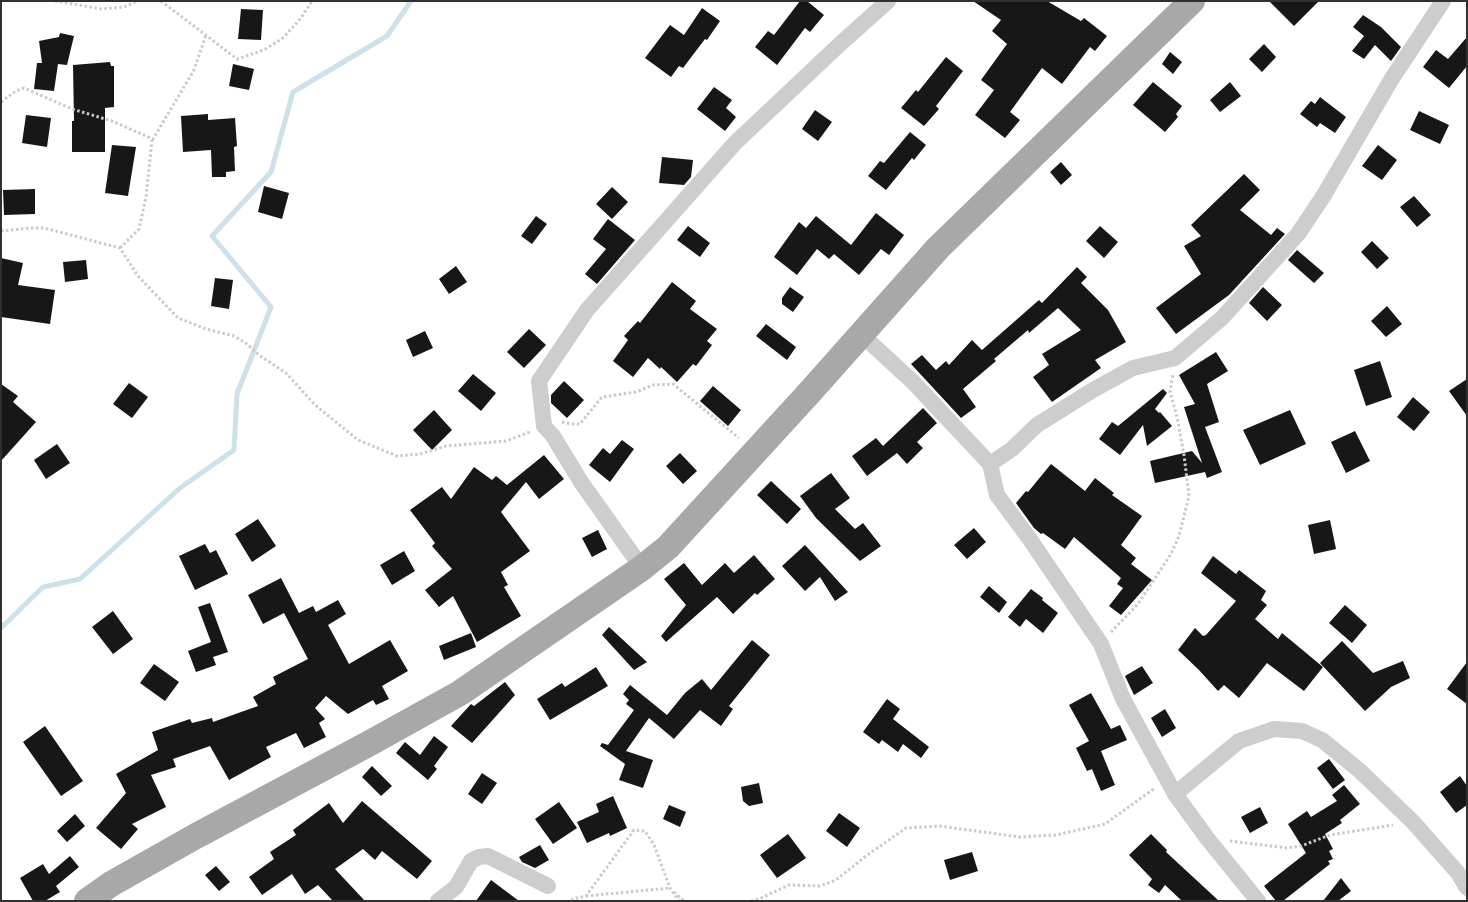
<!DOCTYPE html>
<style>
body{margin:0}
#map{position:relative;width:1468px;height:902px;overflow:hidden;background:#fff;font-family:"Titillium Web",sans-serif}
canvas{display:block}
.frame{position:absolute;inset:0;border:2px solid #303030;pointer-events:none}
</style>
<div id="map">
<canvas width="1468" height="902"></canvas>
<div class="frame"></div>
</div>
<script>
const context = document.querySelector('canvas').getContext('2d');
context.lineJoin = 'round';
function poly(rows) {
  const path = new Path2D();
  for (const r of rows) {
    path.moveTo(r[0], r[1]);
    for (let i = 2; i < r.length; i += 2) path.lineTo(r[i], r[i + 1]);
  }
  return path;
}
function trace(path, color, width, dash) {
  context.strokeStyle = color;
  context.lineWidth = width;
  context.lineCap = dash ? 'butt' : 'round';
  context.setLineDash(dash || []);
  context.stroke(path);
}
function fillPath(path, color) {
  context.fillStyle = color;
  context.fill(path, 'evenodd');
}
trace(poly([
 [1,628,43,587,80,579,180,488,234,450,237,394,271,307,212,236,271,172,293,92,387,36,411,1]
]), '#cee0e9', 5);
fillPath(poly([
 [800,1,807,1,824,15,810,32,805,28,777,65,755,47,768,31,774,35],
 [973,1,1047,1,1081,21,1084,18,1107,36,1095,51,1090,47,1062,84,1042,68,1010,112,1020,120,1005,138,975,115,994,90,981,80,1007,44,992,31,1001,20],
 [1269,1,1319,1,1294,26],
 [702,8,720,21,707,40,705,39,683,68,679,66,671,77,645,58,670,25,684,35],
 [241,9,263,10,261,40,238,39],
 [1363,15,1381,27,1401,47,1391,61,1375,45,1364,59,1352,51,1364,36,1353,27],
 [60,33,74,36,67,65,58,64,54,91,34,89,37,63,42,63,39,41,59,37],
 [1467,37,1467,66,1449,88,1423,67,1436,50,1448,59],
 [1264,44,1276,57,1262,72,1249,59],
 [1170,52,1182,62,1173,74,1162,64],
 [946,57,963,71,936,106,939,109,924,126,901,108,916,90,918,92],
 [110,62,111,66,114,66,114,107,105,108,105,152,72,152,72,121,74,121,73,65],
 [233,64,254,69,249,90,229,86],
 [1153,82,1182,106,1176,114,1178,117,1165,132,1133,105],
 [1230,82,1241,96,1220,112,1210,100],
 [714,87,732,100,726,108,736,117,725,131,697,109],
 [1320,97,1346,117,1335,133,1320,123,1317,127,1300,114,1311,101,1315,104],
 [815,110,832,122,818,141,802,129],
 [1419,111,1449,125,1440,144,1410,130],
 [208,114,208,120,235,118,237,146,234,147,235,171,226,172,226,177,212,177,211,150,183,152,181,116],
 [26,115,51,118,47,147,22,143],
 [910,132,926,145,914,160,912,158,886,190,868,176,880,161,884,163],
 [112,145,136,147,128,196,105,193],
 [1378,145,1397,160,1382,180,1362,166],
 [662,157,693,160,691,177,684,185,659,183],
 [1061,162,1072,175,1061,185,1050,172],
 [1244,174,1260,190,1240,210,1271,235,1277,228,1285,234,1229,295,1176,334,1156,308,1201,274,1184,246,1201,236,1191,225],
 [264,186,289,193,282,219,258,212],
 [612,187,628,202,612,219,596,204],
 [35,189,35,214,4,215,3,190],
 [1414,196,1431,215,1417,227,1400,207],
 [876,213,904,235,889,255,881,249,859,275,834,254,829,259,817,249,797,275,774,257,799,222,806,228,816,216,851,245],
 [536,216,547,224,532,244,521,236],
 [608,219,635,240,597,284,585,274,606,249,593,239],
 [688,226,710,243,700,257,677,240],
 [1100,226,1118,242,1104,258,1086,241],
 [1372,241,1389,258,1377,269,1361,252],
 [1297,250,1324,273,1314,283,1288,260],
 [1,258,23,263,18,285,55,290,50,324,1,317],
 [86,260,88,279,65,282,63,262],
 [456,266,467,282,449,294,439,279],
 [1077,267,1087,277,1081,283,1108,310,1126,342,1095,360,1101,368,1052,402,1033,377,1049,365,1042,354,1081,330,1058,308,1029,333,1028,330,994,359,996,361,963,389,976,407,961,418,911,364,922,355,936,370,946,361,949,365,972,340,982,350,1039,300,1042,303],
 [215,278,233,280,229,309,211,306],
 [672,282,696,301,690,309,717,329,707,341,712,345,696,366,693,364,677,382,661,367,660,369,648,358,633,377,613,361,628,340,624,336,638,321,640,323],
 [790,287,804,297,793,312,782,304,782,298],
 [1263,287,1282,305,1267,321,1249,303],
 [1387,306,1402,324,1386,337,1371,321],
 [766,324,796,347,787,360,756,336],
 [529,329,546,345,524,368,507,352],
 [425,331,433,348,413,357,406,340],
 [1216,352,1228,371,1207,384,1219,422,1205,427,1222,472,1207,478,1205,472,1155,483,1150,461,1192,451,1202,463,1184,407,1195,404,1179,375],
 [1380,361,1392,397,1366,406,1354,370],
 [473,374,496,393,481,411,458,391],
 [1467,379,1467,416,1449,391],
 [564,381,584,400,567,418,551,403,551,395],
 [129,383,148,397,132,418,113,404],
 [1,384,18,396,13,402,36,422,1,461],
 [713,386,741,410,728,426,700,401],
 [1163,389,1167,393,1155,409,1159,413,1160,412,1172,426,1147,446,1143,425,1120,455,1099,439,1112,422,1118,426],
 [1413,397,1430,412,1414,431,1397,417],
 [923,408,937,423,917,442,923,448,907,464,897,453,867,476,852,456,876,438,883,446],
 [434,410,452,430,432,450,413,430],
 [1290,410,1306,444,1260,465,1243,430],
 [1355,431,1370,461,1346,473,1331,442],
 [622,440,634,449,610,482,589,465,603,448,610,454],
 [57,444,70,463,46,479,34,460],
 [680,453,697,471,683,484,666,466],
 [544,455,564,479,539,499,526,482,501,512,530,551,501,572,508,585,504,587,521,616,477,642,453,596,439,607,425,590,452,569,432,546,435,543,410,510,442,487,451,499,474,467,492,480,496,476,507,485],
 [1051,464,1085,491,1095,478,1114,493,1112,495,1142,516,1121,545,1136,558,1131,564,1152,580,1121,615,1109,606,1123,588,1117,584,1121,578,1074,537,1065,549,1043,533,1041,534,1034,528,1016,503,1026,491,1028,492],
 [831,473,850,498,835,509,855,529,863,523,881,546,860,561,816,518,800,496],
 [771,481,801,509,787,524,757,495],
 [258,519,276,546,252,562,235,534],
 [1330,520,1336,549,1314,554,1308,525],
 [974,528,986,542,967,559,954,545],
 [598,530,607,549,592,557,582,538],
 [205,544,210,553,216,550,228,574,195,590,179,556],
 [805,545,828,570,848,592,835,601,820,577,805,591,782,566],
 [404,551,415,571,392,585,380,565],
 [754,555,775,579,757,595,755,593,733,614,717,597,666,642,661,636,686,605,664,579,684,563,702,585,725,563,734,573],
 [1213,556,1236,574,1239,570,1266,591,1261,600,1267,605,1255,619,1278,639,1282,633,1323,667,1304,691,1267,663,1239,698,1224,685,1218,691,1199,670,1178,650,1195,628,1203,636,1206,635,1236,601,1201,573],
 [281,578,299,613,313,606,316,612,338,600,346,614,328,625,349,664,390,640,408,671,382,686,389,699,376,705,373,700,348,714,326,696,315,708,325,719,319,723,326,737,304,748,296,733,266,747,271,757,229,780,210,746,173,759,176,767,151,775,166,807,132,824,138,829,121,849,96,828,126,793,116,774,158,750,152,732,190,719,192,723,212,718,213,722,258,706,253,697,276,684,273,677,308,659,284,613,263,624,248,595],
 [989,586,1007,602,999,613,980,597],
 [1031,589,1043,598,1042,600,1058,613,1043,633,1026,619,1020,627,1008,617],
 [210,603,228,652,213,657,216,665,196,672,188,651,211,642,198,607],
 [1345,605,1367,625,1352,643,1329,623],
 [113,611,133,639,113,654,92,627],
 [609,627,647,662,634,670,602,635],
 [471,633,476,647,444,660,439,646],
 [752,640,770,655,729,706,733,709,721,726,700,710,674,739,649,718,626,751,653,760,643,788,619,780,625,764,600,746,602,743,608,745,634,710,626,704,629,700,623,694,630,685,667,715,685,693,702,679,711,690],
 [1342,641,1373,673,1403,661,1410,678,1391,687,1365,711,1320,663],
 [1467,662,1467,704,1447,689],
 [154,664,179,682,165,701,140,683],
 [1142,666,1153,683,1134,695,1125,676],
 [596,667,608,686,550,720,537,699,562,683,565,687],
 [505,682,515,695,472,743,451,726,471,704,474,706],
 [1091,693,1111,729,1120,725,1127,740,1101,751,1115,785,1101,791,1092,769,1087,771,1076,748,1089,741,1069,705],
 [887,699,900,709,893,719,929,747,921,758,903,744,898,752,882,740,879,744,863,732],
 [1165,709,1176,728,1162,737,1151,718],
 [45,726,83,781,61,796,23,742],
 [434,736,448,747,434,766,437,769,428,780,396,753,405,742,420,755],
 [1329,759,1345,780,1333,789,1317,768],
 [372,766,392,786,381,796,362,777],
 [482,773,497,783,482,804,468,794],
 [1460,776,1467,786,1467,805,1456,813,1440,792],
 [759,783,763,803,749,806,743,801,741,787],
 [1344,785,1360,804,1340,820,1342,823,1325,834,1333,849,1329,851,1333,859,1328,861,1330,864,1283,901,1276,901,1264,886,1306,853,1288,824,1307,811,1311,817,1337,801,1332,795],
 [613,796,627,828,610,836,609,833,587,843,577,822,599,812,596,804],
 [362,801,432,861,417,879,382,851,375,860,363,849,335,869,365,901,333,901,318,885,305,894,292,874,262,895,249,877,274,859,270,852,296,835,293,830,329,803,343,823],
 [559,802,577,828,553,844,535,819],
 [669,805,686,812,680,827,663,819],
 [1260,807,1268,823,1250,833,1241,817],
 [839,813,860,828,847,847,826,831],
 [75,814,85,826,67,842,57,831],
 [788,834,806,858,777,878,760,855],
 [1151,834,1167,850,1166,852,1219,901,1182,901,1165,885,1159,893,1148,885,1152,879,1129,855],
 [540,845,549,860,535,868,522,862,519,857],
 [972,852,978,871,950,880,944,860],
 [70,856,79,867,56,886,60,892,45,901,33,901,20,878,43,864,49,874],
 [216,866,230,882,219,891,205,875],
 [1341,878,1351,891,1338,901,1323,901],
 [491,880,519,901,476,901]
]), '#171717');
trace(poly([
 [55,1,102,9,124,7,137,1],
 [161,1,237,59,264,50,283,38,301,18,312,1],
 [1,102,16,91,24,88,72,109,112,121,153,139,194,70,206,35],
 [1,231,30,228,44,228,120,248,138,276,178,318,206,329,234,336,247,344,259,355,286,373,315,405,358,440,397,456,420,454,446,446,506,441,530,432],
 [120,248,139,229,146,197,152,140],
 [562,422,572,424,580,424,602,397,636,392,653,385,673,384,739,438],
 [1111,632,1138,604,1171,554,1179,536,1189,496,1184,455,1177,417,1170,392,1173,374],
 [1230,841,1287,848,1301,846,1330,835,1393,825],
 [674,892,684,901],
 [586,896,670,888],
 [572,901,573,899,586,896,634,830,645,831,654,845,670,888,679,901],
 [751,901,761,898,789,885,820,886,836,880,866,856,906,828,939,826,1020,837,1056,835,1105,824,1155,788]
]), '#cacaca', 3, [2.5, 2.5]);
trace(poly([
 [862,335,913,382,990,464,997,495,1029,538,1101,644,1123,699,1175,794,1207,838,1258,901],
 [990,464,1012,449,1037,425,1093,390,1133,368,1175,358,1222,318,1298,234,1324,195,1391,80,1443,1],
 [642,568,581,482,553,436,544,426,539,381,587,310,735,143,839,45,888,1],
 [1175,794,1239,741,1274,729,1302,731,1322,740,1359,770,1413,822,1458,873,1467,888],
 [438,901,456,887,471,861,479,857,488,856,548,886]
]), '#cdcdcd', 16);
trace(poly([
 [87,901,111,884,196,836,370,743,460,693,642,568,668,547,809,393,938,248,1192,1]
]), '#a8a8a8', 26);
</script>
